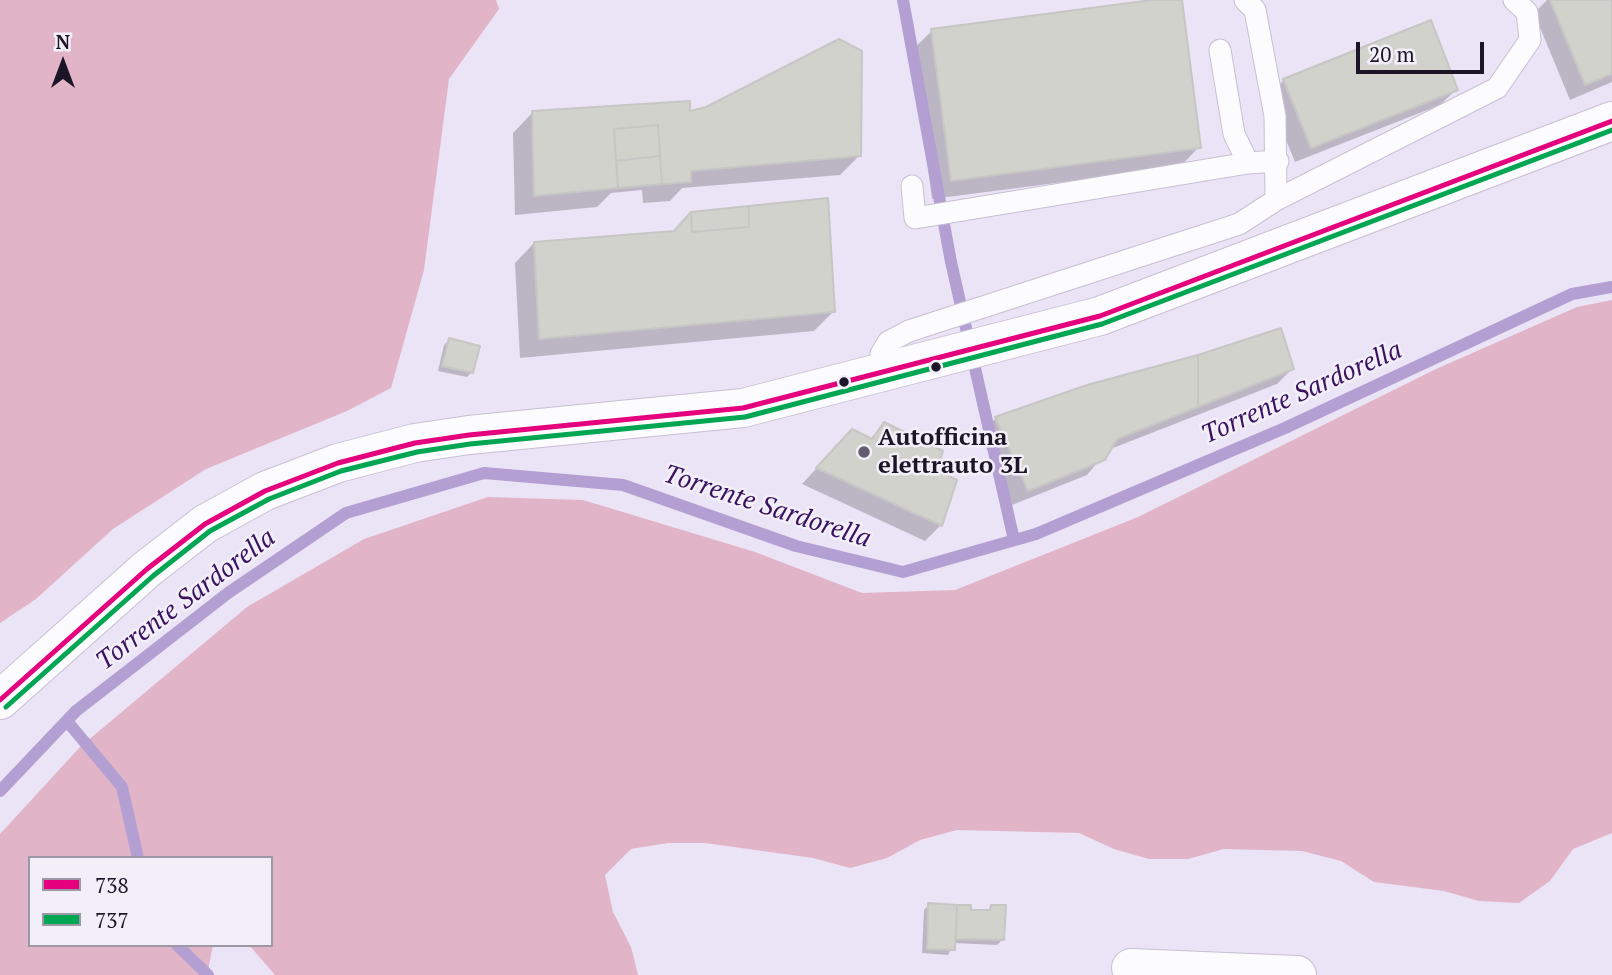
<!DOCTYPE html>
<style>
body{margin:0}
#map{position:relative;width:1612px;height:975px;overflow:hidden;background:#ebe4f6;font-family:"PT Serif",serif}
canvas{display:block}
.legend{position:absolute;left:28px;top:856px;width:245px;height:91px;box-sizing:border-box;background:#f2eff9;border:2px solid #9c98a5;margin:0;padding:9px 12px;list-style:none;font-size:21px;color:#1c1527}
.legend li{display:flex;align-items:center;gap:14px;height:35px}
.legend b{width:35px;border:2px solid #9c98a5}
.north{position:absolute;left:28px;top:28px;width:70px;height:70px;-webkit-text-stroke:5px #f2eff9;paint-order:stroke;rotate:0deg;font-size:19px;font-weight:700;line-height:28px;text-align:center;color:#1c1527}
.north::after{content:'';display:block;margin:auto;width:24px;height:32px;background:#1c1527;clip-path:polygon(50% 0,100% 100%,50% 72%,0 100%)}
.scale{position:absolute;left:1356px;top:42px;width:128px;height:32px;box-sizing:border-box;border:4px solid #1c1527;border-top:0;padding-left:9px;font-size:21px;line-height:24px;white-space:nowrap;color:#1c1527;-webkit-text-stroke:5px #f2eff9;paint-order:stroke}
</style>
<div id="map">
<canvas width="1612" height="975"></canvas>
<ul class="legend">
<li><b style="height:9px;background:#e5007d"></b>738</li>
<li><b style="height:9px;background:#00a651"></b>737</li>
</ul>
<div class="north">N</div>
<div class="scale">20 m</div>
</div>
<script>
const context = document.querySelector('canvas').getContext('2d');
context.lineJoin = 'round';
function fillPath(path, color) {
  context.fillStyle = color;
  context.fill(path, 'evenodd');
}
function poly(rows) {
  const path = new Path2D();
  for (const r of rows) {
    path.moveTo(r[0], r[1]);
    for (let i = 2; i < r.length; i += 2) path.lineTo(r[i], r[i + 1]);
  }
  return path;
}
function trace(path, color, width, dash) {
  context.strokeStyle = color;
  context.lineWidth = width;
  context.lineCap = dash ? 'butt' : 'round';
  context.setLineDash(dash || []);
  context.stroke(path);
}
function drawText(font, color, halo, rows, align = 'center') {
  context.font = font + ' "PT Serif",serif';
  context.lineWidth = 5;
  context.setLineDash([]);
  context.textBaseline = 'middle';
  context.strokeStyle = halo;
  context.fillStyle = color;
  for (const [text, x, y, turn = 0] of rows) {
    context.save();
    context.translate(x, y);
    context.rotate((+turn || 0) * Math.PI / 180);
    context.textAlign = isNaN(turn) ? turn : align;
    if (halo) context.strokeText(text, 0, 0);
    context.fillText(text, 0, 0);
    context.restore();
  }
}
fillPath(poly([
 [0,0,496,0,499,9,449,79,424,270,391,388,347,411,206,469,113,529,36,599,0,623],
 [1612,300,1612,833,1573,849,1550,881,1519,903,1479,901,1444,891,1374,882,1341,861,1302,851,1224,849,1188,859,1149,859,1114,849,1079,833,957,830,920,840,887,858,850,868,813,858,705,843,668,843,631,849,605,875,613,912,631,947,638,975,275,975,249,945,271,945,271,858,30,858,30,945,213,945,207,975,0,975,0,834,80,747,247,607,364,539,488,497,583,500,755,552,862,593,955,590,1138,517,1436,369,1577,307]
]), '#e2b4c8');
fillPath(poly([
 [1165,0,1180,0,1199,147,1180,167,932,199,912,50,932,31],
 [1547,0,1612,0,1612,82,1570,100,1534,13],
 [1284,80,1456,90,1440,105,1295,162,1268,96],
 [707,109,860,155,840,175,682,188,670,201,643,203,642,190,611,193,597,207,515,215,513,133,532,113,688,113],
 [673,233,833,312,814,331,520,358,515,263,534,243],
 [449,340,472,372,467,377,438,371,444,345],
 [1292,369,1277,384,1108,450,1087,475,1012,505,980,434,996,418],
 [885,424,935,471,941,525,925,541,802,484,836,447,869,440],
 [929,905,969,907,969,911,987,912,992,907,1002,940,997,945,954,943,948,955,922,953,924,910]
]), '#0003');
trace(poly([
 [903,0,951,262,1014,540],
 [67,721,122,787,138,858],
 [0,791,76,711,228,593,346,513,484,473,623,485,796,546,903,572,1036,534,1285,428,1572,294,1612,287],
 [177,945,208,975]
]), '#b49fd2', 12);
const building = poly([
 [1152,0,1182,0,1201,148,951,181,931,29,1152,0],
 [1550,0,1612,0,1612,74,1585,85,1550,0],
 [1431,20,1458,90,1311,148,1283,79,1431,20],
 [839,39,862,51,861,156,691,171,691,182,662,184,658,125,614,129,618,188,534,196,532,111,690,101,690,111,706,107,839,39],
 [658,125,660,156,616,161,614,129,658,125],
 [660,156,662,184,618,188,616,161,660,156],
 [828,198,835,312,539,339,534,242,674,231,691,212,692,232,749,227,749,206,828,198],
 [749,206,749,227,692,232,691,212,749,206],
 [1281,328,1294,369,1198,407,1198,355,1281,328],
 [449,338,480,346,473,373,442,366,449,338],
 [1198,355,1198,407,1117,439,1105,460,1028,491,995,417,1087,385,1198,355],
 [884,422,943,451,937,470,957,480,942,526,816,468,852,429,872,439,884,422],
 [928,903,957,905,955,950,927,949,928,903],
 [957,905,971,905,971,910,990,910,991,905,1006,905,1004,940,956,939,957,905]
]);
fillPath(building, '#d1d2cc');
trace(building, '#c6c6c4', 2);
const service = poly([
 [1220,50,1234,134,1248,163],
 [912,186,915,218,1248,163,1278,161],
 [1276,200,1497,88,1530,40,1527,12,1514,0],
 [880,373,881,354,888,342,909,331,1239,224,1276,200,1275,116,1255,10,1245,0]
]);
const minor = poly([
 [1131,968,1297,975]
]);
const secondary = poly([
 [0,700,147,569,205,524,265,491,338,463,415,443,469,435,743,408,1100,316,1612,121]
]);
trace(service, '#c7c0d2', 23);
trace(minor, '#c7c0d2', 40);
trace(secondary, '#c7c0d2', 40);
trace(service, '#fcfbfe', 21);
trace(minor, '#fcfbfe', 38);
trace(secondary, '#fcfbfe', 38);
trace(poly([
 [0,700,147,569,205,524,265,491,338,463,415,443,469,435,743,408,1100,316,1612,121]
]), '#e5007d', 5);
trace(poly([
 [6,707,153,576,210,531,269,499,341,471,417,452,470,444,745,417,1102,324,1612,130]
]), '#00a651', 5);
for (const [x, y, r, color] of [
 [936,367,6,"#1c1527"],
 [844,382,6,"#1c1527"],
 [864,452,7,"#645d6f"]
]) {
  const dot = new Path2D();
  dot.arc(x, y, r, 0, 2 * Math.PI);
  context.fillStyle = color;
  context.fill(dot);
  trace(dot, '#f2eff9', 2.5);
}
drawText('bold 24px', '#1c1527', '#f2eff9', [
 ["Autofficina",878,438],
 ["elettrauto 3L",878,466]
], 'left');
drawText('italic 26px', '#3a1260', '#f2eff9', [
 ["Torrente Sardorella",1302,393,-24],
 ["Torrente Sardorella",767,507,18],
 ["Torrente Sardorella",186,600,-37]
]);
</script>
